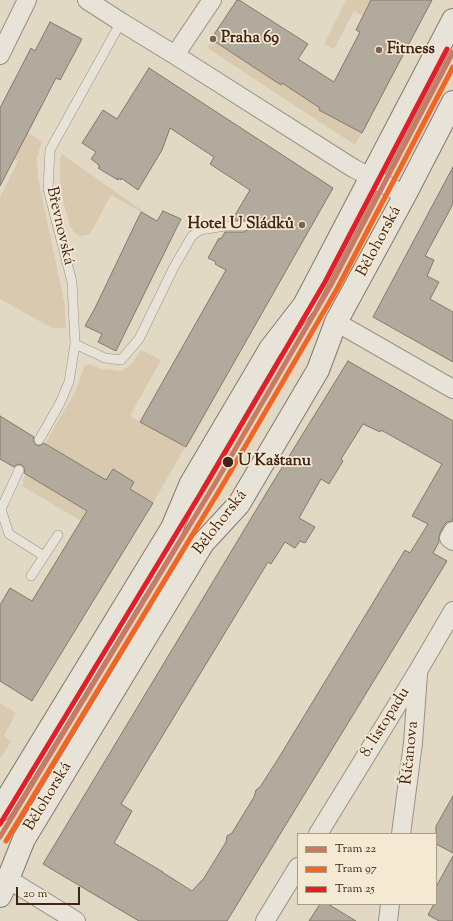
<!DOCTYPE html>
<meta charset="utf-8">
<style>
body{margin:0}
#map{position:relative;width:453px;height:921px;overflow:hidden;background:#e2d9c5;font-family:"Sorts Mill Goudy",serif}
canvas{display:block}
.legend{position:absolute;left:297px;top:833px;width:140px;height:72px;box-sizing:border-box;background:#f4e9d2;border:1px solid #ad9a87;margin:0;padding:5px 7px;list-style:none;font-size:12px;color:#422317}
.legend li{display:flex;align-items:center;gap:8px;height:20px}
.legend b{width:20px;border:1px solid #ad9a87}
.scale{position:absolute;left:16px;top:887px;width:64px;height:18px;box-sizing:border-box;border:2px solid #422317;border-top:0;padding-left:5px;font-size:12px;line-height:14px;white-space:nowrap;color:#422317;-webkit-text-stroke:3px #f4e9d2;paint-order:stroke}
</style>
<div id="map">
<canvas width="453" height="921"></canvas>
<ul class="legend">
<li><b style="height:5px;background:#c77b62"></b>Tram 22</li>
<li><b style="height:5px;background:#f26522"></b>Tram 97</li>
<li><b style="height:5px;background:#e31e25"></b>Tram 25</li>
</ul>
<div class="scale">20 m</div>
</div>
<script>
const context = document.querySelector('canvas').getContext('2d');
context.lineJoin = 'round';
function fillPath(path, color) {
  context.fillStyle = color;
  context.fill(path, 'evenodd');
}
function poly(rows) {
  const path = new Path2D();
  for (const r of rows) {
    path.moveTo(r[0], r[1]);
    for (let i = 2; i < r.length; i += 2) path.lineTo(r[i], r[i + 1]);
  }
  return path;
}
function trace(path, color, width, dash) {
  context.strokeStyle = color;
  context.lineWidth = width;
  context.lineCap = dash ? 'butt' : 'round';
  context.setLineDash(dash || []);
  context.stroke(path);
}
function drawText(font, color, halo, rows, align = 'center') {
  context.font = font + ' "Sorts Mill Goudy",serif';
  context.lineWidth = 3.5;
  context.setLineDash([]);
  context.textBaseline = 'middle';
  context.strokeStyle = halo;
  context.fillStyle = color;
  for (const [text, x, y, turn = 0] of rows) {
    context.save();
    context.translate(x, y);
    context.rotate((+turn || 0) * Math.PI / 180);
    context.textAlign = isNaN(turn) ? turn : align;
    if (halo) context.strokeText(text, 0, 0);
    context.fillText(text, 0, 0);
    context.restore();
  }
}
fillPath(poly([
 [346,0,376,0,367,18,354,11,334,49,324,44],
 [212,40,281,85,282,83,320,108,319,109,362,133,355,145,207,48],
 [28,133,42,141,37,158,38,178,65,306,66,328,52,328,0,299,0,197,18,161,14,159],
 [62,154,157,221,111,195,90,234,80,236,74,232,70,226,63,201,60,179,60,159],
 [141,350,161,360,130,416,185,447,153,503,130,489,134,482,113,469,106,481,45,443,75,392,85,365,91,365,105,370,107,369,120,371,131,365],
 [26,474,87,511,81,521,22,486,24,483,22,481],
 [0,703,16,713,4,736,11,741,0,759]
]), '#d9caaf');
const building = poly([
 [237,0,239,0,308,44,298,59,334,82,360,32,356,30,371,0,432,0,362,133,319,110,320,108,282,83,281,85,211,39,237,0],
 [50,22,82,39,60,80,56,78,0,186,0,108,31,48,35,51,50,22],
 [149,68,333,188,186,447,140,422,226,270,215,264,216,262,208,258,219,238,221,239,225,232,244,232,249,229,249,223,247,221,232,220,250,190,210,164,214,157,170,128,162,150,138,190,121,178,121,180,118,178,118,180,98,168,100,166,98,165,98,164,91,159,96,152,82,143,103,110,117,119,149,68],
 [453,167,453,204,425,256,434,260,427,276,439,282,430,299,453,312,453,362,373,317,453,167],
 [163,211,181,219,116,351,98,342,102,334,85,326,95,308,141,212,157,221,163,211],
 [348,361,453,421,453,518,452,521,447,522,444,525,440,533,439,537,439,542,433,553,447,561,227,921,139,921,43,864,270,487,348,361],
 [363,424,380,432,381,430,442,464,412,516,428,524,410,553,405,550,278,759,260,787,256,790,254,797,232,833,227,836,226,842,204,878,192,891,162,872,163,872,114,843,132,811,121,804,268,562,271,564,285,542,295,548,300,541,305,543,315,527,299,518,321,479,329,484,343,461,341,459,363,424],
 [0,416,34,437,33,440,36,445,39,446,44,443,106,480,113,469,134,482,130,489,153,503,32,701,0,681,0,605,10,588,32,601,87,511,24,473,25,469,22,465,18,464,14,467,0,459,0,416],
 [453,796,453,853,436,844,436,826,453,796],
 [453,856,453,921,439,921,428,915,434,904,436,904,436,887,453,856],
 [320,904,328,904,356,921,309,921,320,904]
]);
fillPath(building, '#b2aa9c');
trace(building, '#82786d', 1);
const lane = poly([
 [75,344,105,358,121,360,139,339,174,267,192,236,200,230,225,226,244,226],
 [39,440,60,403,69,382,75,344,72,282,48,189,50,150,121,22],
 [19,470,1,509,9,534,44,556],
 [31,576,58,535]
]);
const street = poly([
 [87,0,121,22,175,55,353,168,405,195],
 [0,55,27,0],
 [175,55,212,0],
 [336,322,453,389],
 [453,531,449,538,453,541],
 [318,834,418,671,453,611],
 [401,834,413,743,418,674],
 [8,879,76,921],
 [265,921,298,867],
 [388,921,390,904]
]);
const secondary = poly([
 [0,810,172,528,191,483,270,349,304,305,453,20],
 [0,896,8,879,24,839,203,543,239,504,318,370,336,322,405,195,453,102]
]);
trace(lane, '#999084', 10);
trace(street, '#999084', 20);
trace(secondary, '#82786d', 24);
trace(lane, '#e8e3d9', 9);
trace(street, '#e8e3d9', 18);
trace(secondary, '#e8e3d9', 22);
trace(poly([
 [0,837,216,482,331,285,453,52]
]), '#c77b62', 5);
trace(poly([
 [6,841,222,486,337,289,453,67]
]), '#f26522', 5);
trace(poly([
 [0,824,210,478,325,282,447,49]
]), '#e31e25', 5);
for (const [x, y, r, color] of [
 [213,39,4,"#7a6354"],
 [379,50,4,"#7a6354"],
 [302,225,4,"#7a6354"],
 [228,462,6,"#422317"]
]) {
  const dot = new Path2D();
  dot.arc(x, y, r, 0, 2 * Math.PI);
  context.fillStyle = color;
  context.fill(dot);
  trace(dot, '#f4e9d2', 1.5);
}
drawText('bold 16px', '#422317', '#f4e9d2', [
 ["Praha 69",221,39],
 ["Fitness",387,50],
 ["Hotel U Sládků",294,225,"right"]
], 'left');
drawText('16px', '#422317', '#f4e9d2', [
 ["Břevnovská",59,226,77],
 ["Bělohorská",380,242,-62],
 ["Bělohorská",221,523,-52],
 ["8. listopadu",386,723,-58],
 ["Říčanova",411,753,-84],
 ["Bělohorská",49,797,-59]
]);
drawText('bold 16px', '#422317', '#f4e9d2', [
 ["U Kaštanu",238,462]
], 'left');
</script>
